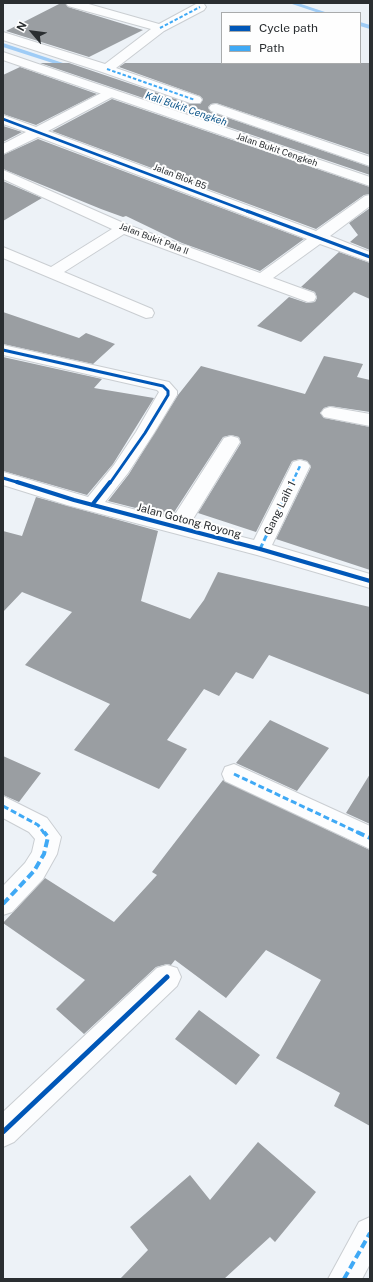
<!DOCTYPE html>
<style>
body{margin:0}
#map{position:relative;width:373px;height:1282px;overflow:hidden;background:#edf2f7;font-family:"Public Sans",sans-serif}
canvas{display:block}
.frame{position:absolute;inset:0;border:4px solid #2a2e31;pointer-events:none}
.legend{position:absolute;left:221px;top:12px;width:140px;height:52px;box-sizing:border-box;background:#fefefe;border:1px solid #a9abac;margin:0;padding:5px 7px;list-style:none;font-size:12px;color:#2a2e31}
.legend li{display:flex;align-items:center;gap:8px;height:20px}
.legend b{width:20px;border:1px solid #a9abac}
.north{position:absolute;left:12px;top:12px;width:40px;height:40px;-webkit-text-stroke:3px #fefefe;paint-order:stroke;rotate:298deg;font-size:11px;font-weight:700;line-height:16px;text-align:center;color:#2a2e31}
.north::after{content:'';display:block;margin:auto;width:14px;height:18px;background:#2a2e31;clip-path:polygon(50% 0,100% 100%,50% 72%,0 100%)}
</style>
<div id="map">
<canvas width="373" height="1282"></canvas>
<div class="frame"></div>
<ul class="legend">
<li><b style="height:5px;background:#0057b8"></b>Cycle path</li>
<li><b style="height:5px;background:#3fa9f5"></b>Path</li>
</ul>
<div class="north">N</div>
</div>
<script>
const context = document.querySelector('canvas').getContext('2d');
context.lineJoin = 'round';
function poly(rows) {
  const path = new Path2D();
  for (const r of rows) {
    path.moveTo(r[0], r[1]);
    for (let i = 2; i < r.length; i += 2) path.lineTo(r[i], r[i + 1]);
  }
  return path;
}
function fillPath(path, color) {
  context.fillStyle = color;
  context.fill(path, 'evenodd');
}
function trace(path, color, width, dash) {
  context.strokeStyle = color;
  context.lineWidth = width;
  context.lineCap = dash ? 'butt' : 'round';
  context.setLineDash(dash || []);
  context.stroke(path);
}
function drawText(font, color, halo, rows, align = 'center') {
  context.font = font + ' "Public Sans",sans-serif';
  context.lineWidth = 4;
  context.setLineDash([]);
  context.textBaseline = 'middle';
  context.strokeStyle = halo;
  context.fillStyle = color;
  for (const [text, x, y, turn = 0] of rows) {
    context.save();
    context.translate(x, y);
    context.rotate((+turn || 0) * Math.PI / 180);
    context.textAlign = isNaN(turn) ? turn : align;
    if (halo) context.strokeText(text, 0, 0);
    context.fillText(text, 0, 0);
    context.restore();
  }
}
fillPath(poly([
 [289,3,298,3,328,13,319,13,289,3],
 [360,22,370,25,370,29,360,26,360,22],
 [3,43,72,66,73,67,68,68,3,47,3,43]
]), '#9fccf6');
fillPath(poly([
 [61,3,65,3,68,7,143,30,89,57,6,31],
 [40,63,69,63,190,104,200,104,203,99,200,96,119,67,125,63,370,63,370,155,216,103,211,104,208,107,211,112,370,167,370,175],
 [20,67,97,94,36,125,3,114,3,75],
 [112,99,370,187,370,194,364,195,316,229,52,131],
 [3,126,22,132,3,142],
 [38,139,304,239,260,271,182,243,126,216,123,217,101,209,3,169,3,155],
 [3,181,42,198,3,221],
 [370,208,370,250,350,242,358,235,349,223],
 [339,252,370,263,370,299,354,292,301,342,257,326,289,297,307,303,315,302,317,298,315,292,301,287],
 [3,312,79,338,86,333,115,344,93,364,3,344],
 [324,356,363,364,357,377,370,380,370,412,330,406,324,408,320,413,324,418,370,427,370,570,276,539,311,467,307,461,300,459,292,461,256,532,198,513,241,443,239,437,231,435,223,437,171,517,108,501,129,474,178,395,201,366,305,394],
 [3,357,102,379,94,388,154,398,113,464,87,495,3,471],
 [36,497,158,531,141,601,190,619,204,600,218,572,370,607,370,695,269,655,253,679,236,672,219,696,204,689,167,740,187,749,159,789,74,750,110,704,25,665,72,612,22,592,3,612,3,531,22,536],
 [270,720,329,748,297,791,236,763],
 [3,756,41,773,19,802,3,795],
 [370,774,370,824,346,813],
 [223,780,370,850,370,1126,334,1106,340,1093,276,1058,321,980,266,950,226,998,175,960,171,965,167,964,156,967,84,1034,56,1009,85,980,3,923,45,878,114,922,157,875,152,872],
 [199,1010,260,1055,236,1085,175,1039],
 [258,1142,316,1192,275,1242,270,1237,224,1279,120,1279,148,1250,130,1227,190,1175,210,1200]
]), '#9a9ea2');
const minor = poly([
 [66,3,85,3,159,24,196,4,204,4,206,7,204,10,164,31,116,68,200,97,202,100,200,103,190,103,102,72,3,40,3,32,105,64,151,29,68,6,66,3],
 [109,89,114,90,116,93,114,96,48,131,316,231,365,196,370,195,370,206,330,236,370,252,370,262,320,244,273,278,314,293,316,297,314,301,308,302,124,234,64,272,152,309,154,313,152,317,146,318,3,258,3,247,51,267,112,229,3,179,3,170,128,225,260,273,307,239,38,137,3,154,3,144,26,132,3,124,3,115,36,127,109,89],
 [216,104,370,157,370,166,211,111,209,108,211,105,216,104],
 [3,345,169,382,177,391,177,395,154,433,128,473,105,502,172,519,224,438,231,436,238,438,240,442,190,524,254,540,293,462,300,460,307,462,310,466,272,545,370,574,370,588,257,555,67,505,3,485,3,472,88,497,114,465,136,432,159,392,157,390,3,355,3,345],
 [330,407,370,414,370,426,324,417,321,413,324,409,330,407],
 [234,764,370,826,370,849,225,781,222,774,225,767,234,764],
 [3,796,47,818,61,837,57,854,43,879,12,912,3,915,3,886,25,863,32,852,35,839,29,832,3,818,3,796],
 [167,965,177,968,181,977,177,986,14,1142,3,1147,3,1112,157,968,167,965],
 [370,1217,370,1264,362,1279,328,1279,359,1222,370,1217]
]);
const tertiary = poly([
 [3,52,370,177,370,186,3,60,3,52]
]);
trace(minor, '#caced2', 2);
trace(tertiary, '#caced2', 2);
fillPath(minor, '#fcfdfe');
fillPath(tertiary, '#fcfdfe');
trace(poly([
 [160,28,200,7],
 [107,69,195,100]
]), '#3fa9f5', 2, [3.5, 2]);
trace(poly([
 [292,483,300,466]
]), '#3fa9f5', 2.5, [4.5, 2.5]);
trace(poly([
 [260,549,292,482],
 [234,774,359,833],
 [3,806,38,825,44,833]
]), '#3fa9f5', 3, [6, 3]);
trace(poly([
 [357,832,370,838],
 [3,904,34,871,44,854,48,837,44,832],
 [344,1279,370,1233]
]), '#3fa9f5', 4, [8, 4]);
trace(poly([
 [3,119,249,212]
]), '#0057b8', 2.5);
trace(poly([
 [247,211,370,257],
 [3,350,163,386,168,391,168,395,145,433,110,483],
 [3,478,20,483]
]), '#0057b8', 3);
trace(poly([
 [17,482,74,500,260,549,370,581],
 [92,505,110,482]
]), '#0057b8', 4);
trace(poly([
 [3,1132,167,977]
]), '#0057b8', 5);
drawText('9px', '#2a2e31', '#fefefe', [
 ["Jalan Bukit Cengkeh",277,150,19],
 ["Jalan Blok B5",180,177,21],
 ["Jalan Bukit Pala II",154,239,21]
]);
drawText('italic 10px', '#0e568a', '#fefefe', [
 ["Kali Bukit Cengkeh",186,109,19]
]);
drawText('11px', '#2a2e31', '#fefefe', [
 ["Gang Laih 1",280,508,-64],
 ["Jalan Gotong Royong",189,521,15]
]);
</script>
